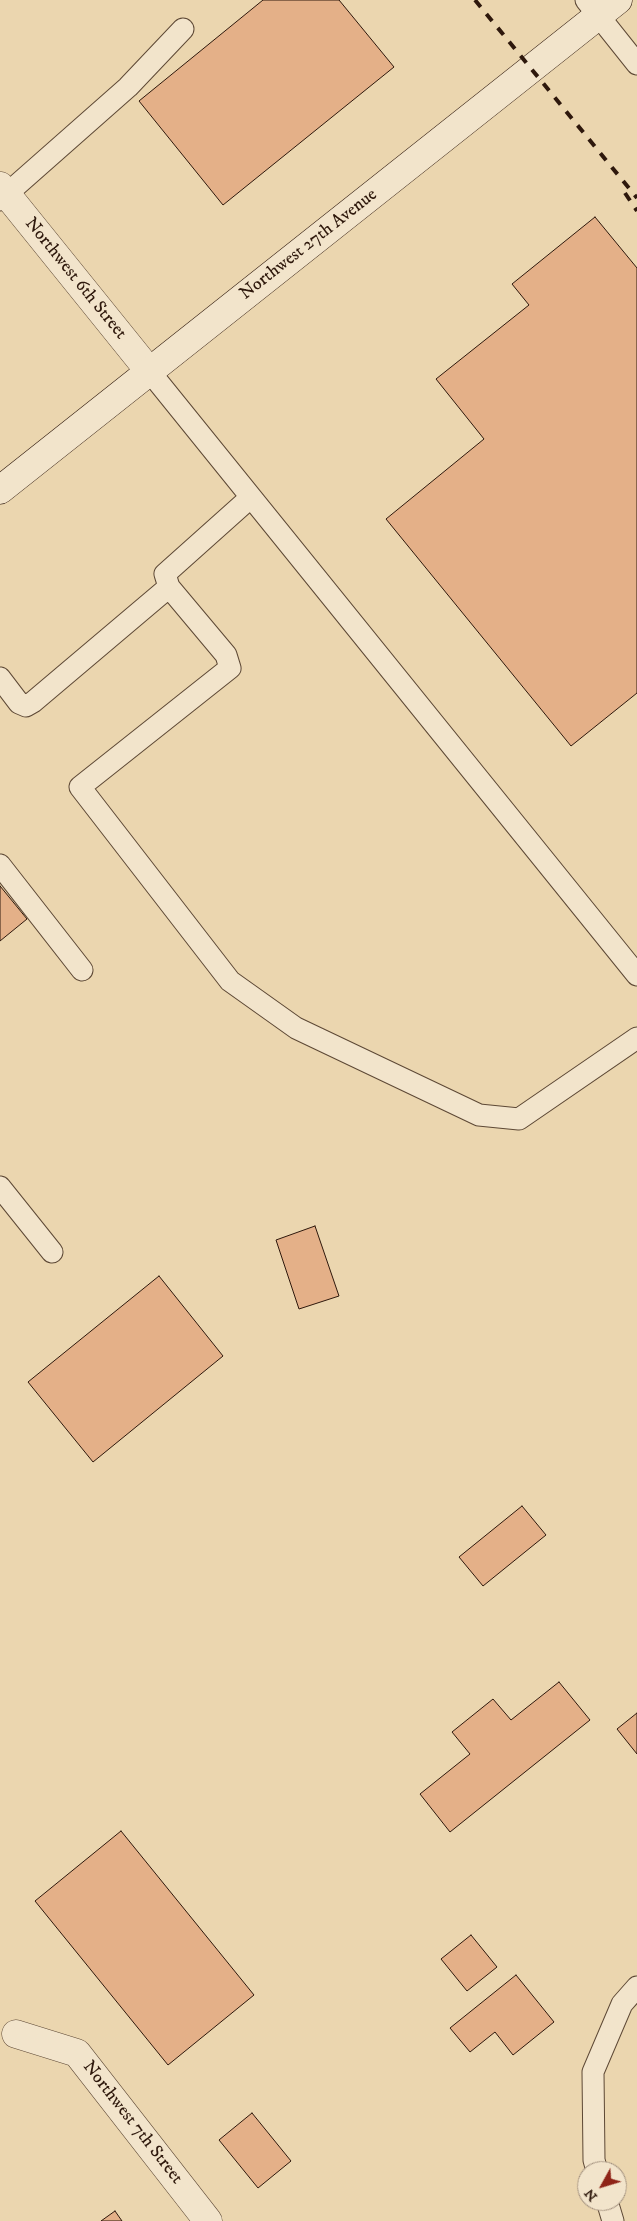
<!DOCTYPE html>
<style>
body{margin:0}
#map{position:relative;width:637px;height:2221px;overflow:hidden;background:#ebd6af;font-family:"IM FELL DW Pica",serif}
canvas{display:block}
.north{position:absolute;left:577px;top:2161px;width:50px;height:50px;box-sizing:border-box;background:#f2e4cb;border:1px solid #a4927f;border-radius:50%;rotate:231deg;font-size:14px;font-weight:700;line-height:20px;text-align:center;color:#2e180c}
.north::after{content:'';display:block;margin:auto;width:18px;height:22px;background:#8f2418;clip-path:polygon(50% 0,100% 100%,50% 72%,0 100%)}
</style>
<div id="map">
<canvas width="637" height="2221"></canvas>
<div class="north">N</div>
</div>
<script>
const context = document.querySelector('canvas').getContext('2d');
context.lineJoin = 'round';
function fillPath(path, color) {
  context.fillStyle = color;
  context.fill(path, 'evenodd');
}
function poly(rows) {
  const path = new Path2D();
  for (const r of rows) {
    path.moveTo(r[0], r[1]);
    for (let i = 2; i < r.length; i += 2) path.lineTo(r[i], r[i + 1]);
  }
  return path;
}
function trace(path, color, width, dash) {
  context.strokeStyle = color;
  context.lineWidth = width;
  context.lineCap = dash ? 'butt' : 'round';
  context.setLineDash(dash || []);
  context.stroke(path);
}
function drawText(font, color, halo, rows, align = 'center') {
  context.font = font + ' "IM FELL DW Pica",serif';
  context.lineWidth = 4;
  context.setLineDash([]);
  context.textBaseline = 'middle';
  context.strokeStyle = halo;
  context.fillStyle = color;
  for (const [text, x, y, turn = 0] of rows) {
    context.save();
    context.translate(x, y);
    context.rotate((+turn || 0) * Math.PI / 180);
    context.textAlign = isNaN(turn) ? turn : align;
    if (halo) context.strokeText(text, 0, 0);
    context.fillText(text, 0, 0);
    context.restore();
  }
}
const building = poly([
 [263,0,339,0,394,67,223,205,139,101,263,0],
 [595,217,637,268,637,693,571,746,386,519,484,439,436,379,529,305,512,284,595,217],
 [0,886,27,919,0,941,0,886],
 [315,1226,339,1296,299,1309,276,1240,315,1226],
 [159,1276,223,1356,93,1462,28,1382,159,1276],
 [522,1506,546,1535,483,1586,459,1557,522,1506],
 [559,1682,590,1720,450,1832,420,1794,470,1754,452,1732,493,1699,511,1720,559,1682],
 [637,1713,637,1754,617,1729,637,1713],
 [121,1831,254,1995,168,2065,35,1901,121,1831],
 [471,1935,497,1967,467,1991,441,1959,471,1935],
 [516,1975,554,2022,513,2055,495,2032,470,2052,450,2028,516,1975],
 [252,2113,291,2161,258,2188,219,2140,252,2113],
 [115,2211,122,2221,101,2221,115,2211]
]);
fillPath(building, '#e4b088');
trace(building, '#2e180c', 1);
const lane = poly([
 [586,0,637,64],
 [0,200,128,87,183,29],
 [150,372,637,975],
 [250,498,165,574,169,587,226,655,230,668,80,787,230,981,296,1028,479,1115,519,1119,637,1038],
 [0,678,19,703,26,706,33,702,169,587],
 [0,865,82,970],
 [0,1187,52,1252],
 [597,2171,594,2160,593,2072,622,2004,637,1987],
 [607,2201,613,2221]
]);
const street = poly([
 [0,186,150,372],
 [16,2034,77,2053,208,2221]
]);
const secondary = poly([
 [0,490,618,0]
]);
trace(lane, '#5d4835', 23);
trace(street, '#5d4835', 29);
trace(secondary, '#2e180c', 29);
trace(lane, '#f2e4cb', 21);
trace(street, '#f2e4cb', 28);
trace(secondary, '#f2e4cb', 28);
trace(poly([
 [475,0,637,198],
 [625,193,637,211]
]), '#2e180c', 4, [9, 9]);
drawText('18px', '#2e180c', '#f2e4cb', [
 ["Northwest 27th Avenue",309,245,-38],
 ["Northwest 6th Street",75,279,51],
 ["Northwest 7th Street",132,2123,52]
]);
</script>
